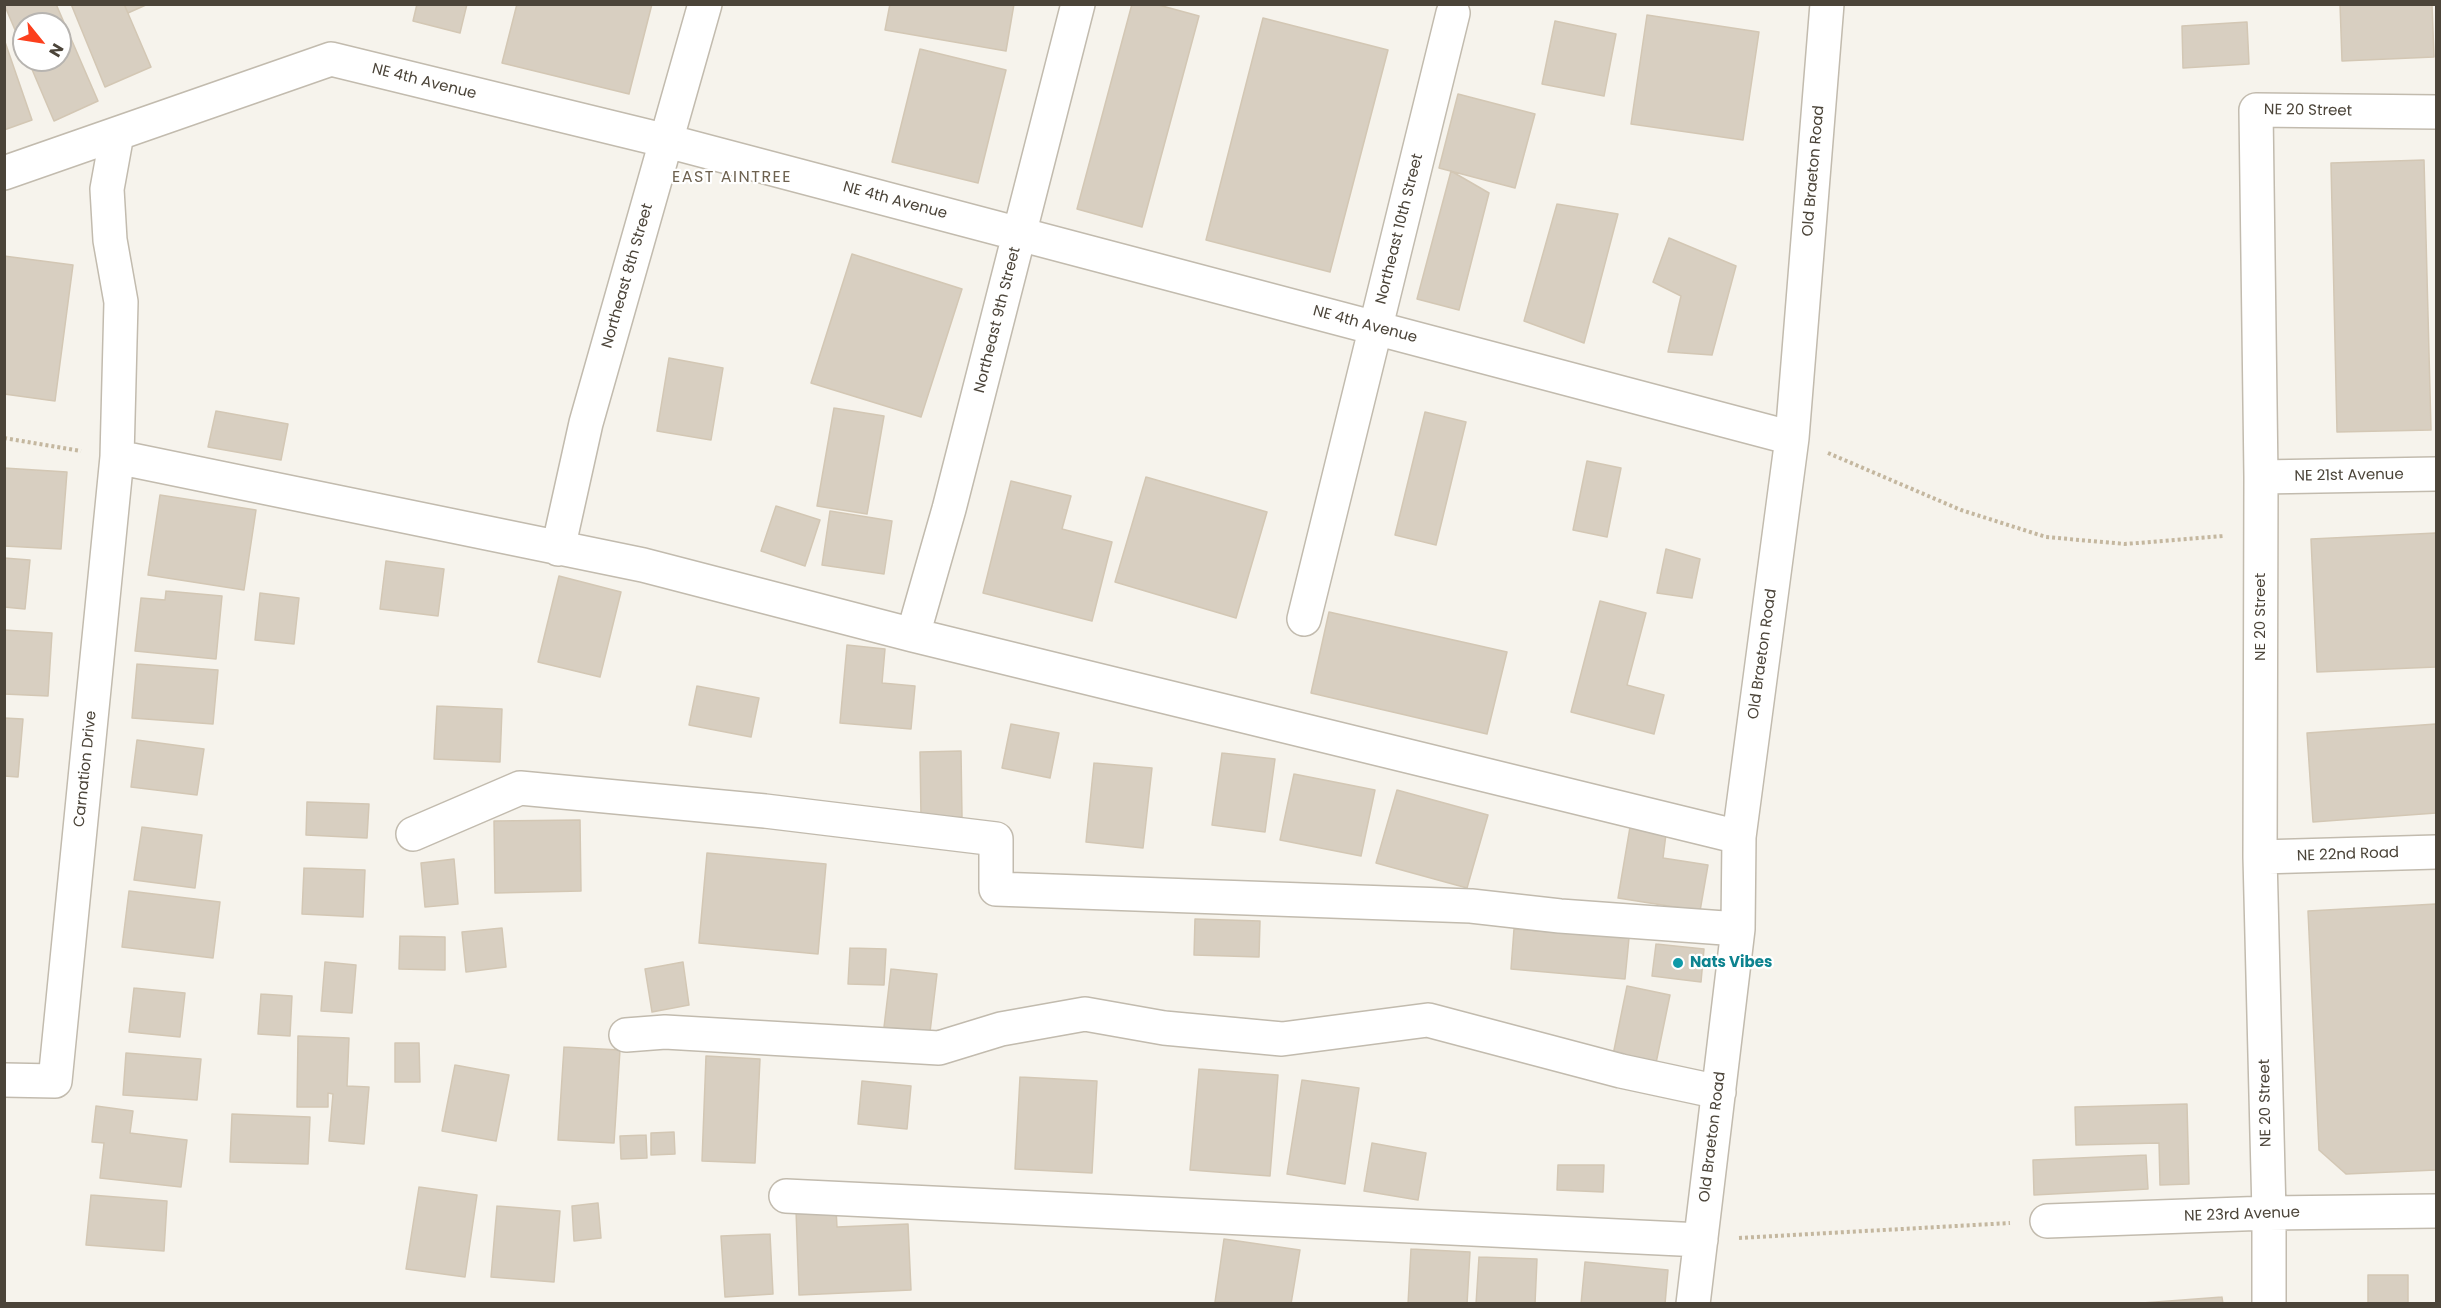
<!DOCTYPE html>
<style>
body{margin:0}
#map{position:relative;width:2441px;height:1308px;overflow:hidden;background:#f6f3ec;font-family:Poppins,sans-serif}
canvas{display:block}
.frame{position:absolute;inset:0;border:6px solid #4b4439;pointer-events:none}
.north{position:absolute;left:12px;top:12px;width:60px;height:60px;box-sizing:border-box;background:#fff;border:2px solid #b7b4b0;border-radius:50%;rotate:120deg;font-size:16px;font-weight:700;line-height:24px;text-align:center;color:#4b4439}
.north::after{content:'';display:block;margin:auto;width:21px;height:27px;background:#fc3f1d;clip-path:polygon(50% 0,100% 100%,50% 72%,0 100%)}
</style>
<div id="map">
<canvas width="2441" height="1308"></canvas>
<div class="frame"></div>
<div class="north">N</div>
</div>
<script>
const context = document.querySelector('canvas').getContext('2d');
context.lineJoin = 'round';
function fillPath(path, color) {
  context.fillStyle = color;
  context.fill(path, 'evenodd');
}
function poly(rows) {
  const path = new Path2D();
  for (const r of rows) {
    path.moveTo(r[0], r[1]);
    for (let i = 2; i < r.length; i += 2) path.lineTo(r[i], r[i + 1]);
  }
  return path;
}
function trace(path, color, width, dash) {
  context.strokeStyle = color;
  context.lineWidth = width;
  context.lineCap = dash ? 'butt' : 'round';
  context.setLineDash(dash || []);
  context.stroke(path);
}
function drawText(font, color, halo, rows, align = 'center') {
  context.font = font + ' Poppins,sans-serif';
  context.lineWidth = 4.5;
  context.setLineDash([]);
  context.textBaseline = 'middle';
  context.strokeStyle = halo;
  context.fillStyle = color;
  for (const [text, x, y, turn = 0] of rows) {
    context.save();
    context.translate(x, y);
    context.rotate((+turn || 0) * Math.PI / 180);
    context.textAlign = isNaN(turn) ? turn : align;
    if (halo) context.strokeText(text, 0, 0);
    context.fillText(text, 0, 0);
    context.restore();
  }
}
const building = poly([
 [4,4,56,4,98,101,54,121,28,60,60,60,60,24,24,24,24,51,4,4],
 [71,4,124,4,151,67,105,87,71,4],
 [124,4,148,4,128,13,124,4],
 [417,4,467,4,460,33,413,21,417,4],
 [517,4,652,4,629,94,502,63,517,4],
 [890,4,1014,4,1006,51,885,30,890,4],
 [1132,4,1155,4,1199,16,1142,227,1077,209,1132,4],
 [2340,4,2432,4,2434,57,2342,61,2340,4],
 [1647,15,1759,32,1743,140,1631,124,1647,15],
 [1263,18,1388,50,1330,272,1206,240,1263,18],
 [1555,21,1616,34,1604,96,1542,84,1555,21],
 [2247,22,2249,64,2183,68,2182,26,2247,22],
 [4,39,32,120,4,130,4,39],
 [920,49,1006,70,978,183,892,162,920,49],
 [1458,94,1535,114,1515,188,1439,168,1458,94],
 [2424,160,2431,430,2337,432,2331,163,2424,160],
 [1451,171,1489,193,1459,310,1417,299,1451,171],
 [1557,204,1618,214,1584,343,1524,321,1557,204],
 [1669,238,1736,266,1712,355,1668,352,1681,296,1653,282,1669,238],
 [852,254,962,289,921,417,811,383,852,254],
 [4,256,73,265,55,401,4,394,4,256],
 [669,358,723,368,711,440,657,431,669,358],
 [834,408,884,416,867,514,817,506,834,408],
 [216,411,288,424,281,460,208,447,216,411],
 [1425,412,1466,422,1436,545,1395,535,1425,412],
 [1587,461,1621,468,1607,537,1573,530,1587,461],
 [4,468,67,472,61,549,4,546,4,468],
 [1146,477,1267,512,1236,618,1115,582,1146,477],
 [1011,481,1071,496,1062,529,1112,542,1092,621,983,593,1011,481],
 [160,495,256,510,244,590,148,575,160,495],
 [776,506,820,520,805,566,761,551,776,506],
 [830,511,892,521,884,574,822,565,830,511],
 [2436,533,2436,667,2317,672,2311,539,2436,533],
 [1666,549,1700,559,1692,598,1657,593,1666,549],
 [4,558,30,560,25,609,4,607,4,558],
 [386,561,444,569,438,616,380,609,386,561],
 [559,576,621,592,600,677,538,662,559,576],
 [166,591,222,596,216,659,135,651,141,598,165,600,166,591],
 [260,593,299,598,294,644,255,640,260,593],
 [1600,601,1646,613,1627,685,1664,695,1654,734,1571,712,1600,601],
 [1329,612,1507,652,1487,734,1311,693,1329,612],
 [4,630,52,633,48,696,4,694,4,630],
 [847,645,885,649,882,683,915,686,911,729,840,723,847,645],
 [137,664,218,670,213,724,132,718,137,664],
 [697,686,759,698,751,737,689,725,697,686],
 [437,706,502,709,500,762,434,759,437,706],
 [4,718,23,719,18,777,4,776,4,718],
 [1011,724,1059,733,1050,778,1002,768,1011,724],
 [2436,724,2436,813,2313,822,2307,733,2436,724],
 [137,740,204,749,197,795,131,787,137,740],
 [961,751,962,817,921,818,920,752,961,751],
 [1222,753,1275,759,1265,832,1212,825,1222,753],
 [1094,763,1152,768,1143,848,1086,842,1094,763],
 [1294,774,1375,790,1361,856,1280,840,1294,774],
 [1397,790,1488,815,1467,888,1376,863,1397,790],
 [307,802,369,804,367,838,306,835,307,802],
 [580,820,581,891,495,893,494,821,580,820],
 [142,827,202,835,195,888,134,880,142,827],
 [1630,827,1666,834,1663,858,1708,865,1700,911,1618,898,1630,827],
 [707,853,826,864,818,954,699,943,707,853],
 [454,859,458,904,425,907,421,863,454,859],
 [304,868,365,870,363,917,302,914,304,868],
 [129,891,220,902,213,958,122,947,129,891],
 [2436,904,2436,1170,2346,1174,2319,1150,2308,911,2436,904],
 [1195,919,1260,921,1259,957,1194,955,1195,919],
 [502,928,506,967,466,972,462,932,502,928],
 [1514,929,1629,938,1625,979,1511,969,1514,929],
 [400,936,445,937,445,970,399,969,400,936],
 [1656,944,1704,949,1701,982,1652,976,1656,944],
 [850,948,886,949,884,985,848,984,850,948],
 [325,962,356,965,352,1013,321,1011,325,962],
 [683,962,689,1005,652,1012,645,969,683,962],
 [891,969,937,974,930,1032,884,1027,891,969],
 [1627,986,1670,995,1656,1063,1613,1055,1627,986],
 [134,988,185,993,180,1037,129,1032,134,988],
 [261,994,292,996,290,1036,258,1034,261,994],
 [298,1036,349,1038,347,1086,369,1087,364,1144,329,1141,333,1094,328,1093,328,1107,297,1107,298,1036],
 [395,1043,419,1043,420,1082,395,1082,395,1043],
 [564,1047,620,1050,614,1143,558,1140,564,1047],
 [126,1053,201,1059,197,1100,123,1095,126,1053],
 [706,1056,760,1059,755,1163,702,1161,706,1056],
 [455,1065,509,1075,496,1141,442,1131,455,1065],
 [1199,1069,1278,1075,1270,1176,1190,1170,1199,1069],
 [1020,1077,1097,1081,1092,1173,1015,1169,1020,1077],
 [1302,1080,1359,1088,1345,1184,1287,1174,1302,1080],
 [862,1081,911,1086,907,1129,858,1124,862,1081],
 [2187,1104,2189,1184,2160,1185,2159,1143,2076,1145,2075,1107,2187,1104],
 [96,1106,133,1111,130,1133,187,1140,181,1187,100,1178,104,1143,92,1142,96,1106],
 [232,1114,310,1117,308,1164,230,1162,232,1114],
 [674,1132,675,1154,651,1155,651,1133,674,1132],
 [646,1135,647,1158,621,1159,620,1136,646,1135],
 [1372,1143,1426,1153,1418,1200,1364,1191,1372,1143],
 [2146,1155,2148,1189,2034,1195,2033,1160,2146,1155],
 [1558,1165,1604,1165,1603,1192,1557,1190,1558,1165],
 [419,1187,477,1195,465,1277,406,1269,419,1187],
 [91,1195,167,1201,164,1251,86,1245,91,1195],
 [598,1203,601,1238,574,1241,572,1206,598,1203],
 [497,1206,560,1211,554,1282,491,1277,497,1206],
 [836,1209,837,1227,908,1224,911,1290,799,1295,796,1210,836,1209],
 [770,1234,773,1294,725,1297,721,1236,770,1234],
 [1224,1239,1300,1250,1291,1304,1215,1302,1224,1239],
 [1411,1249,1470,1252,1467,1304,1408,1304,1411,1249],
 [1479,1257,1537,1259,1535,1304,1476,1304,1479,1257],
 [1585,1262,1668,1270,1665,1304,1581,1304,1585,1262],
 [2368,1275,2408,1275,2408,1304,2368,1304,2368,1275],
 [2222,1297,2223,1304,2129,1304,2222,1297]
]);
fillPath(building, '#d8cfc1');
trace(building, '#d3c7b4', 1.5);
const minor = poly([
 [4,173,331,59,667,141,1792,438],
 [117,457,643,565,913,635,1739,837],
 [2261,477,2436,474],
 [558,549,586,423,705,4],
 [1304,619,1453,13],
 [913,635,949,509,1078,4],
 [413,834,520,788,765,811,996,839,996,889,1471,906,1560,916,1738,929],
 [2260,857,2436,852],
 [626,1035,665,1032,939,1048,1001,1029,1085,1014,1164,1028,1282,1039,1428,1020,1621,1071,1719,1092],
 [4,1080,55,1081,117,457,121,302,110,240,107,189,117,134],
 [786,1196,1701,1240],
 [2047,1221,2269,1213,2436,1211],
 [1693,1304,1738,929,1739,837,1792,438,1827,4],
 [2269,1304,2269,1213,2260,857,2261,477,2256,110,2436,112]
]);
trace(minor, '#c2bbae', 36);
trace(poly([
 [4,438,81,451],
 [1828,453,1961,510,2046,537,2125,544,2224,536],
 [1739,1238,2010,1223]
]), '#c4b79f', 4, [3, 3]);
trace(minor, '#fff', 33);
for (const [x, y, r, color] of [
 [1678,963,6,"#0f9aa8"]
]) {
  const dot = new Path2D();
  dot.arc(x, y, r, 0, 2 * Math.PI);
  context.fillStyle = color;
  context.fill(dot);
  trace(dot, '#fff', 2);
}
drawText('15px', '#4b4439', '#fff', [
 ["NE 4th Avenue",424,82,14],
 ["NE 20 Street",2308,111,1],
 ["Old Braeton Road",1814,171,-85],
 ["NE 4th Avenue",895,201,15],
 ["Northeast 10th Street",1400,229,-76],
 ["Northeast 8th Street",628,276,-74],
 ["Northeast 9th Street",998,320,-76],
 ["NE 4th Avenue",1365,325,15],
 ["NE 21st Avenue",2349,476,-1],
 ["NE 20 Street",2261,617,-90],
 ["Old Braeton Road",1763,654,-82],
 ["Carnation Drive",86,769,-84],
 ["NE 22nd Road",2348,855,-2],
 ["NE 20 Street",2266,1103,-91],
 ["Old Braeton Road",1713,1137,-83],
 ["NE 23rd Avenue",2242,1215,-2]
]);
drawText('bold 15px', '#0d838f', '#fff', [
 ["Nats Vibes",1690,963]
], 'left');
context.letterSpacing = '1.5px';
drawText('16px', '#6e6250', '#fff', [
 ["EAST AINTREE",732,178]
]);
context.letterSpacing = '0px';
</script>
